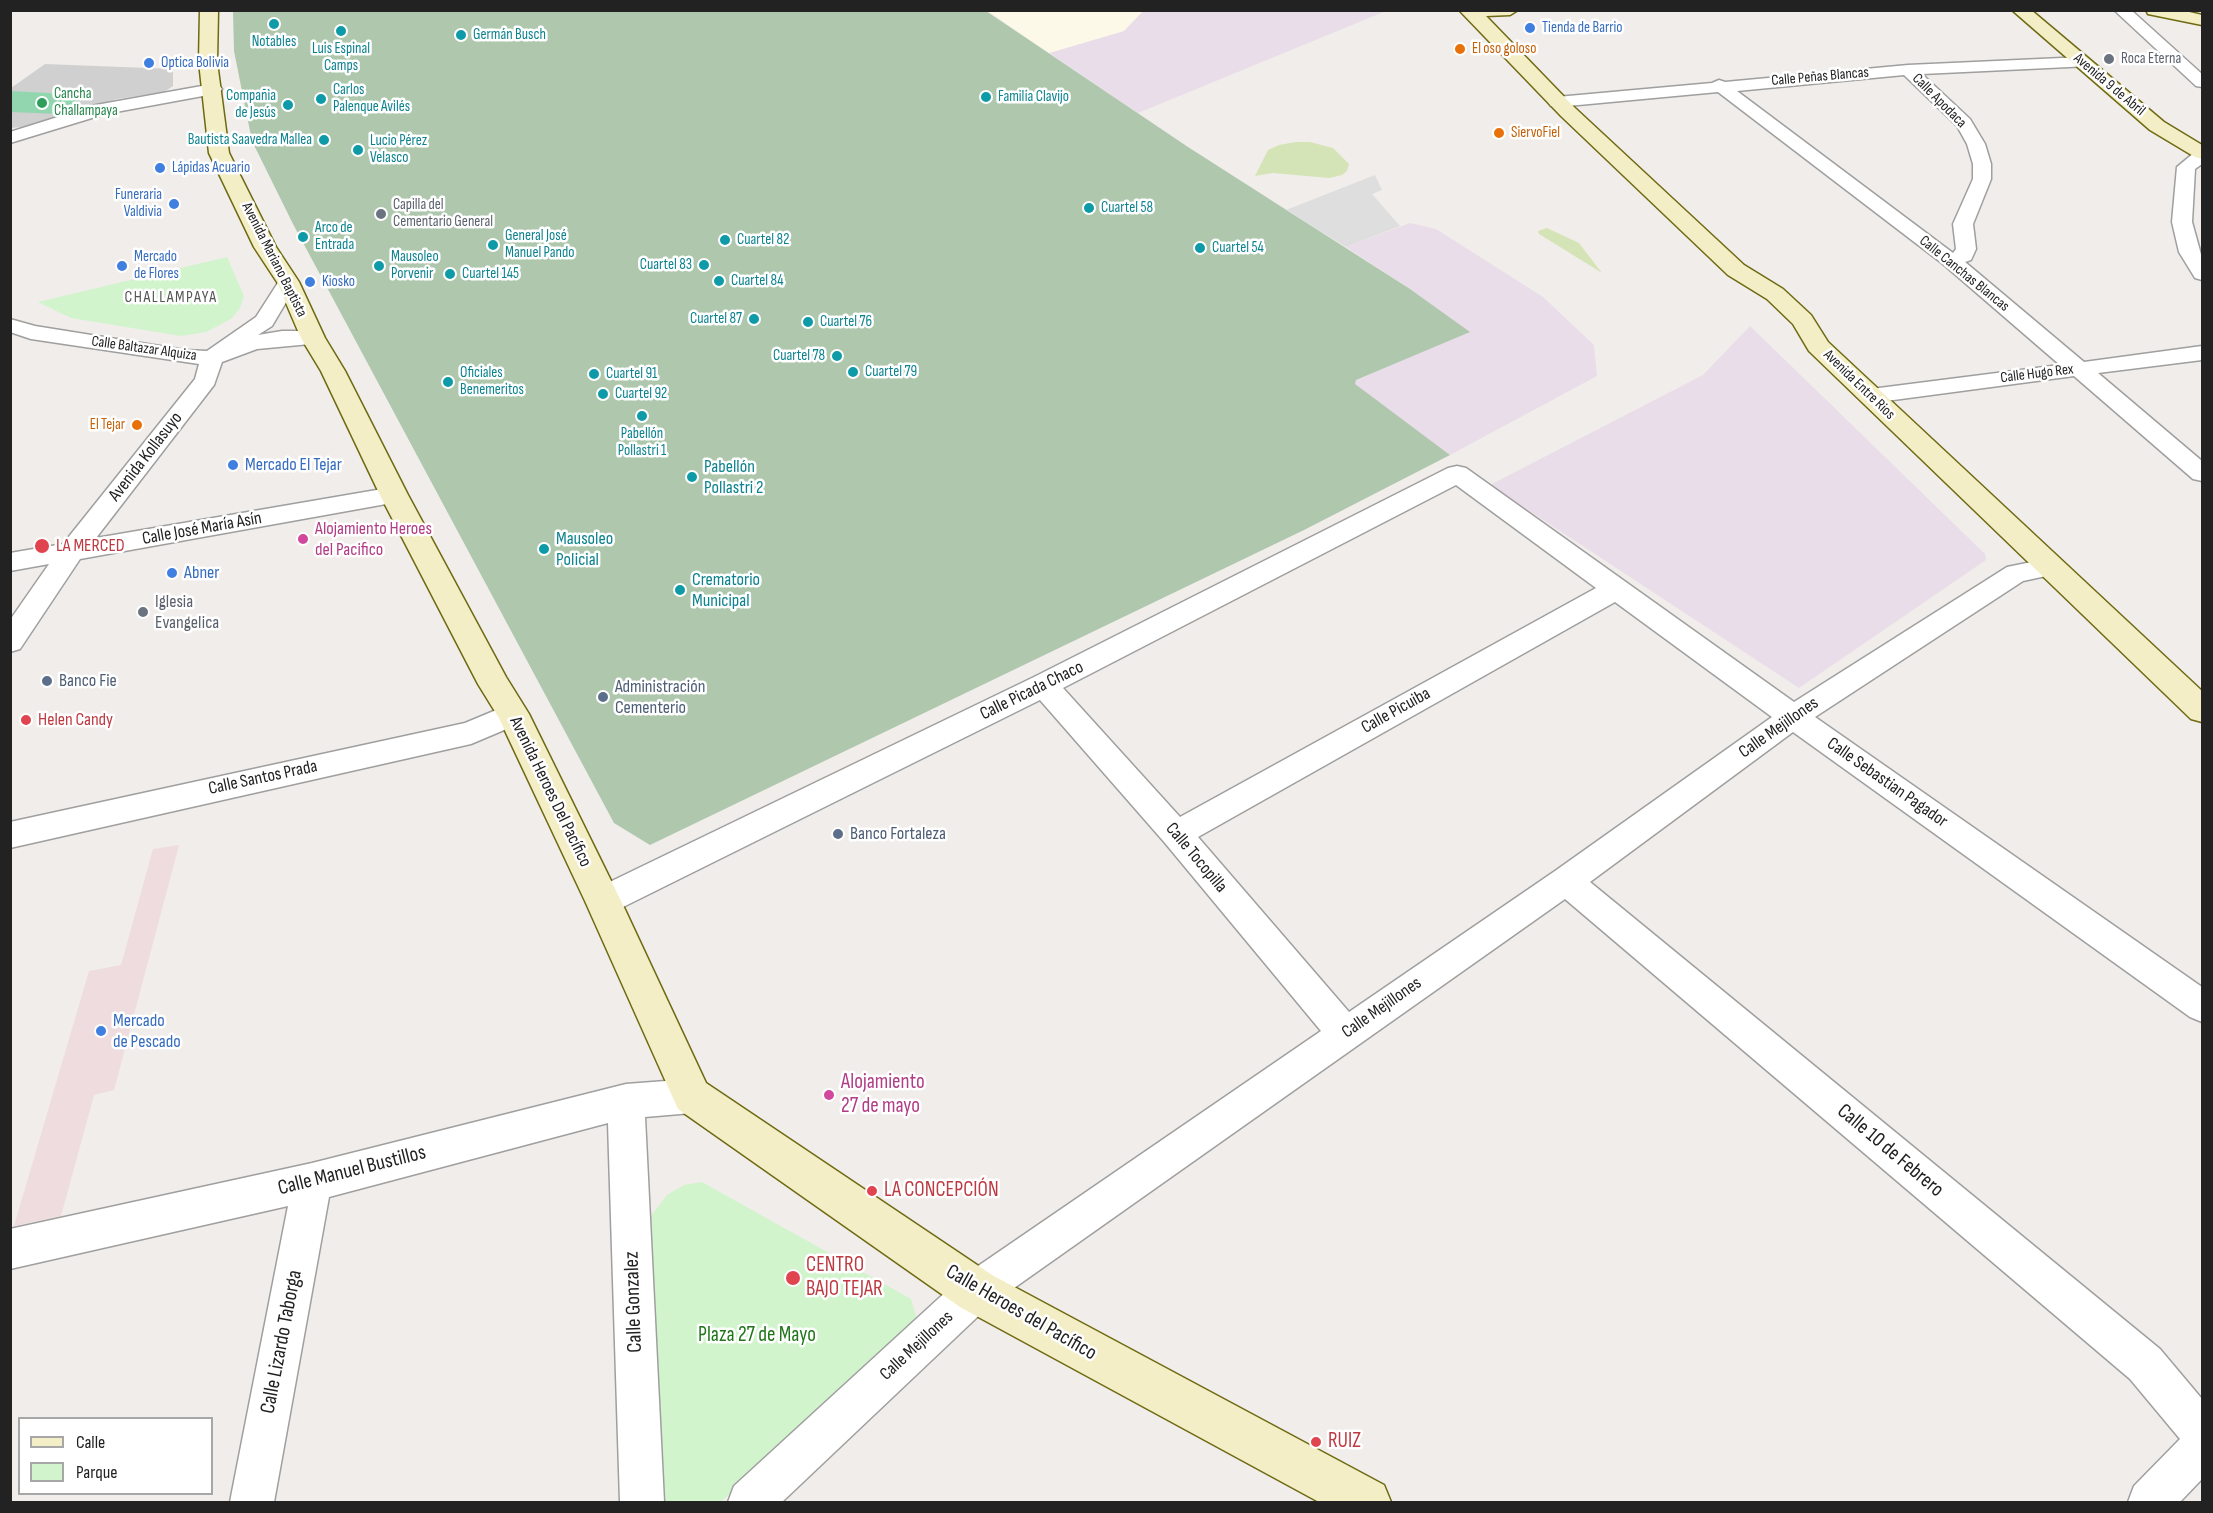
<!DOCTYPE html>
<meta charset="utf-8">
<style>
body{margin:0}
#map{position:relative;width:2213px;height:1513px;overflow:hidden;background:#f1edea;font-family:"Sofia Sans Condensed",sans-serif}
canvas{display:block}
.frame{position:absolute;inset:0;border:12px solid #222;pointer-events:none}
.legend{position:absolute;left:18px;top:1417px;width:195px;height:78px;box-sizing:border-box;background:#fff;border:2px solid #a7a7a7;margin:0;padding:8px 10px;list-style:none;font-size:18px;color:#222}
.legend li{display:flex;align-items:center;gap:12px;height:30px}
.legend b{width:30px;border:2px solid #a7a7a7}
</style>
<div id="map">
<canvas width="2213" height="1513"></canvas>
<div class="frame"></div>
<ul class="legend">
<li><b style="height:8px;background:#f3eec5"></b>Calle</li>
<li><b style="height:16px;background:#d1f4cd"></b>Parque</li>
</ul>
</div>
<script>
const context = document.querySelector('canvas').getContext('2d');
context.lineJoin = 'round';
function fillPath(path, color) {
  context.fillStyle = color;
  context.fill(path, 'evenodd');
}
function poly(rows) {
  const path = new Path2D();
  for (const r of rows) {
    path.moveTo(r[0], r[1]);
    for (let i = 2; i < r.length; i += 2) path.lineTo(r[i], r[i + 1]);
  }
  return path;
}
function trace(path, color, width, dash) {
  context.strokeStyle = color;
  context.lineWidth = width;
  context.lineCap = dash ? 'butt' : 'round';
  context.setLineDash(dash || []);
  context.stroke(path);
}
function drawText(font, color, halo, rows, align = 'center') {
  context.font = font + ' "Sofia Sans Condensed",sans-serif';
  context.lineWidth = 5;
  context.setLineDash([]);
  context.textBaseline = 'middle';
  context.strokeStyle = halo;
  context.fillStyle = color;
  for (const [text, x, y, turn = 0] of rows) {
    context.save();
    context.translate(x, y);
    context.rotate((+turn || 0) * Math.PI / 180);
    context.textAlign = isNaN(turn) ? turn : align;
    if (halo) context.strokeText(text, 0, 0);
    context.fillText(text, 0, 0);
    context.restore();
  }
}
fillPath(poly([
 [179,845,114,1090,94,1095,61,1216,14,1226,89,971,121,965,153,849]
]), '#efdcde');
fillPath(poly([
 [1143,11,1380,10,1386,11,1138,113,1049,53,1123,31],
 [1410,223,1436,229,1543,297,1594,345,1597,376,1450,455,1354,384,1356,380,1469,332,1410,289,1346,247],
 [1750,326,1985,554,1986,560,1799,688,1490,485,1703,375]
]), '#e9dde9');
fillPath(poly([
 [988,11,1143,11,1124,31,1049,53]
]), '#fcf9e8');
fillPath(poly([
 [45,64,173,69,173,86,164,92,117,99,29,126,11,128,11,88]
]), '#d0d0d0');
fillPath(poly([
 [1296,142,1310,142,1333,148,1349,164,1347,171,1342,175,1329,178,1273,173,1255,176,1268,150,1279,145],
 [1547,228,1579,243,1602,273,1539,234,1538,231]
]), '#d5e4b6');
fillPath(poly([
 [233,11,986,11,1188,147,1410,289,1470,332,1356,380,1355,384,1450,455,1304,530,650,845,614,823,293,224,252,141,234,51]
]), '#aec7ad');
fillPath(poly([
 [227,257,244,296,240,308,231,319,206,332,181,336,71,318,38,302],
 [702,1182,911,1299,919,1327,916,1349,720,1502,659,1502,643,1239,651,1216,667,1195,684,1185]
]), '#d1f4cd');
fillPath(poly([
 [11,91,85,95,59,114,11,112]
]), '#92d6b0');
fillPath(poly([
 [1375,175,1382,190,1372,194,1400,226,1346,247,1286,210]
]), '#dedede');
const minor = poly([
 [2114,10,2131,10,2202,74,2202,87,2196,86,2114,10],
 [2084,57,2092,62,2090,66,1922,74,1970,119,1985,144,1991,164,1991,179,1973,224,1976,249,1971,260,1965,262,2084,362,2202,346,2202,360,2098,373,2202,461,2202,481,2193,479,2074,376,1871,403,1863,401,1859,396,1863,391,1871,389,2060,365,1943,264,1718,92,1557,107,1551,106,1548,102,1551,98,1557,97,1712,83,1719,80,1725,82,1908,65,2084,57],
 [1904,75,1957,126,1967,144,1973,164,1973,179,1953,224,1956,249,1953,253,1737,91,1904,75],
 [213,84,219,85,222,89,219,93,105,114,10,143,10,132,96,105,213,84],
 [2202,150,2202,164,2195,169,2192,222,2202,258,2202,280,2195,278,2179,252,2172,222,2177,167,2195,152,2202,150],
 [288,276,295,278,298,282,272,326,258,335,282,331,313,331,321,333,324,338,321,343,257,349,222,362,214,385,96,538,394,487,403,489,406,495,403,501,80,559,20,649,10,652,10,620,49,564,10,571,10,553,63,544,195,379,199,364,31,339,10,332,10,319,35,326,185,350,207,351,256,317,281,278,288,276],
 [1457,466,1466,468,1794,702,2007,567,2051,558,2060,561,2064,567,2060,573,2023,581,1815,717,2202,987,2202,1022,2190,1017,1793,732,1590,882,2160,1349,2202,1399,2202,1479,2180,1502,2128,1502,2134,1486,2180,1439,2130,1379,1565,899,990,1305,782,1502,728,1502,734,1486,962,1277,1321,1031,1165,843,1040,700,615,911,603,915,591,911,587,901,591,891,1034,677,1448,468,1457,466],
 [1456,485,1596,588,1180,817,1063,688,1456,485],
 [1615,602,1772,717,1555,871,1349,1012,1198,837,1615,602],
 [513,703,523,706,528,714,523,722,471,744,10,848,10,822,465,723,513,703],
 [692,1079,705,1084,710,1096,705,1108,692,1113,645,1117,664,1502,620,1502,608,1123,329,1197,274,1502,230,1502,288,1206,10,1269,10,1229,312,1163,626,1084,692,1079]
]);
const secondary = poly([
 [200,10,218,10,217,62,229,153,276,247,299,282,325,338,345,371,408,495,506,677,529,714,621,901,706,1083,992,1275,1384,1485,1391,1502,1319,1502,960,1307,678,1109,585,901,499,718,478,684,380,495,321,371,301,338,277,282,254,247,209,153,199,62,200,10],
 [1459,10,1518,10,1510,15,1486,16,1575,108,1744,265,1783,289,1811,315,1828,342,2202,691,2202,722,2191,719,1809,351,1793,324,1767,299,1728,275,1561,116,1459,10],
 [2012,10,2031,10,2164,122,2202,145,2202,159,2195,157,2150,130,2012,10],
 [2146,10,2181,10,2202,15,2202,25,2148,14,2146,10]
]);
trace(minor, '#9f9f9f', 3);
trace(secondary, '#6f6a12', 3);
fillPath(minor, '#fff');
fillPath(secondary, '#f3eec5');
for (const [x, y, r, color] of [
 [274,24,6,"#0f9aa8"],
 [1530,28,6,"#3f7fe0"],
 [341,31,6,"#0f9aa8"],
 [461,35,6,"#0f9aa8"],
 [1460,49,6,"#e8710a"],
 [2109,59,6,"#6b7280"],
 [149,63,6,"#3f7fe0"],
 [986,97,6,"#0f9aa8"],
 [321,99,6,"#0f9aa8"],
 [42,103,6,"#2e9e5b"],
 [288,105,6,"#0f9aa8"],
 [1499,133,6,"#e8710a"],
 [324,140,6,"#0f9aa8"],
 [358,150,6,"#0f9aa8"],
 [160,168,6,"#3f7fe0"],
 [174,204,6,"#3f7fe0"],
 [1089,208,6,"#0f9aa8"],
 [381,214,6,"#6b7280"],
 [303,237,6,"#0f9aa8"],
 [725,240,6,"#0f9aa8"],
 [493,245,6,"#0f9aa8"],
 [1200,248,6,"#0f9aa8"],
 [704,265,6,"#0f9aa8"],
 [122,266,6,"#3f7fe0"],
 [379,266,6,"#0f9aa8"],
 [450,274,6,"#0f9aa8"],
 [719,281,6,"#0f9aa8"],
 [310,282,6,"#3f7fe0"],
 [754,319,6,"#0f9aa8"],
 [808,322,6,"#0f9aa8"],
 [837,356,6,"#0f9aa8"],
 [853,372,6,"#0f9aa8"],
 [594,374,6,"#0f9aa8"],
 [448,382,6,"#0f9aa8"],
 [603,394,6,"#0f9aa8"],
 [642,416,6,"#0f9aa8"],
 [137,425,6,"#e8710a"],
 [233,465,6,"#3f7fe0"],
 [692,477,6,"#0f9aa8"],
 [303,539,6,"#d1479c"],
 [42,546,8,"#e0444e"],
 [544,549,6,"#0f9aa8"],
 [172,573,6,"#3f7fe0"],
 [680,590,6,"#0f9aa8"],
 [143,612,6,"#6b7280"],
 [47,681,6,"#5c6f8a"],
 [603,697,6,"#5c6f8a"],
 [26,720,6,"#e0444e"],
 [838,834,6,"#5c6f8a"],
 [101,1031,6,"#3f7fe0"],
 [829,1095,6,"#d1479c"],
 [872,1191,6,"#e0444e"],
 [793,1278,8,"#e0444e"],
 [1316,1442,6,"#e0444e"]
]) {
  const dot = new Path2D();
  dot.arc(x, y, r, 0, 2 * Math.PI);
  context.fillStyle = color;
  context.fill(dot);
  trace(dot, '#fff', 2);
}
drawText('15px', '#366cbe', '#fff', [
 ["Tienda de Barrio",1542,28],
 ["Optica Bolivia",161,63],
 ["Lápidas Acuario",172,168],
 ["Funeraria",162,195,"right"],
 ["Valdivia",162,212,"right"],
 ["Mercado",134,257],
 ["de Flores",134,274],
 ["Kiosko",322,282]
], 'left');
drawText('15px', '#0d838f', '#fff', [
 ["Germán Busch",473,35],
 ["Notables",274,42,"center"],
 ["Luis Espinal",341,49,"center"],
 ["Camps",341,66,"center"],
 ["Carlos",333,90],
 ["Palenque Avilés",333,107],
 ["Compañìa",276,96,"right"],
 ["de Jesús",276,113,"right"],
 ["Familia Clavijo",998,97],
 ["Bautista Saavedra Mallea",312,140,"right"],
 ["Lucio Pérez",370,141],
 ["Velasco",370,158],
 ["Cuartel 58",1101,208],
 ["Arco de",315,228],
 ["Entrada",315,245],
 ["General José",505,236],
 ["Manuel Pando",505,253],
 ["Cuartel 82",737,240],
 ["Cuartel 54",1212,248],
 ["Mausoleo",391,257],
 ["Porvenir",391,274],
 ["Cuartel 83",692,265,"right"],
 ["Cuartel 145",462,274],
 ["Cuartel 84",731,281],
 ["Cuartel 87",742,319,"right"],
 ["Cuartel 76",820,322],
 ["Cuartel 78",825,356,"right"],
 ["Cuartel 79",865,372],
 ["Oficiales",460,373],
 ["Benemeritos",460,390],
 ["Cuartel 91",606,374],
 ["Cuartel 92",615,394],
 ["Pabellón",642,434,"center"],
 ["Pollastri 1",642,451,"center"]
], 'left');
drawText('15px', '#c56008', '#fff', [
 ["El oso goloso",1472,49],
 ["SiervoFiel",1511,133],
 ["El Tejar",125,425,"right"]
], 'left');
drawText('15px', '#5b616d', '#fff', [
 ["Roca Eterna",2121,59],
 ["Capilla del",393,205],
 ["Cementario General",393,222]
], 'left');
drawText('15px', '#222', '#fff', [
 ["Calle Peñas Blancas",1820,77,-5],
 ["Avenida 9 de Abril",2109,85,40],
 ["Calle Apodaca",1939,101,45],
 ["Avenida Mariano Baptista",274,260,63],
 ["Calle Canchas Blancas",1964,274,39],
 ["Calle Baltazar Alquiza",144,349,8],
 ["Calle Hugo Rex",2037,374,-7],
 ["Avenida Entre Rios",1859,385,44]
]);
drawText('15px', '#27864d', '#fff', [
 ["Cancha",54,94],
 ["Challampaya",54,111]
], 'left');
context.letterSpacing = '1.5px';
drawText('16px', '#555', '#fff', [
 ["CHALLAMPAYA",171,298]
]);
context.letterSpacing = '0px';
drawText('18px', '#222', '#fff', [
 ["Avenida Kollasuyo",146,457,-52],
 ["Calle José María Asín",202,529,-10],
 ["Calle Picada Chaco",1032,691,-26],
 ["Calle Picuiba",1396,711,-29],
 ["Calle Mejillones",1779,728,-35],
 ["Calle Santos Prada",263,778,-12],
 ["Calle Sebastian Pagador",1887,783,35],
 ["Avenida Heroes Del Pacífico",550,792,64],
 ["Calle Tocopilla",1196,858,50],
 ["Calle Mejillones",1382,1008,-35],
 ["Calle Mejillones",917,1346,-43]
]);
drawText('18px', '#366cbe', '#fff', [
 ["Mercado El Tejar",245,465],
 ["Abner",184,573],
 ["Mercado",113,1021],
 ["de Pescado",113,1042]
], 'left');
drawText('18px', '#0d838f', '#fff', [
 ["Pabellón",704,467],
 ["Pollastri 2",704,488],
 ["Mausoleo",556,539],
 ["Policial",556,560],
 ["Crematorio",692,580],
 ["Municipal",692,601]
], 'left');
drawText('18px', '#b23c85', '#fff', [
 ["Alojamiento Heroes",315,529],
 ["del Pacifico",315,550]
], 'left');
drawText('18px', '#be3a42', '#fff', [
 ["LA MERCED",56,546],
 ["Helen Candy",38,720]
], 'left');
drawText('18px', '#5b616d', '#fff', [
 ["Iglesia",155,602],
 ["Evangelica",155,623]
], 'left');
drawText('18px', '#4e5e75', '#fff', [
 ["Banco Fie",59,681],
 ["Administración",615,687],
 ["Cementerio",615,708],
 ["Banco Fortaleza",850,834]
], 'left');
drawText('21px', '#b23c85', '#fff', [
 ["Alojamiento",841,1083],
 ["27 de mayo",841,1107]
], 'left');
drawText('21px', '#222', '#fff', [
 ["Calle 10 de Febrero",1890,1151,40],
 ["Calle Manuel Bustillos",352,1171,-14],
 ["Calle Gonzalez",634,1302,-92],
 ["Calle Heroes del Pacífico",1021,1313,30],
 ["Calle Lizardo Taborga",282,1342,-79]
]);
drawText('21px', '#be3a42', '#fff', [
 ["LA CONCEPCIÓN",884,1191],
 ["CENTRO",806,1266],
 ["BAJO TEJAR",806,1290],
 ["RUIZ",1328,1442]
], 'left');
drawText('21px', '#217619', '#fff', [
 ["Plaza 27 de Mayo",757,1336]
]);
</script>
